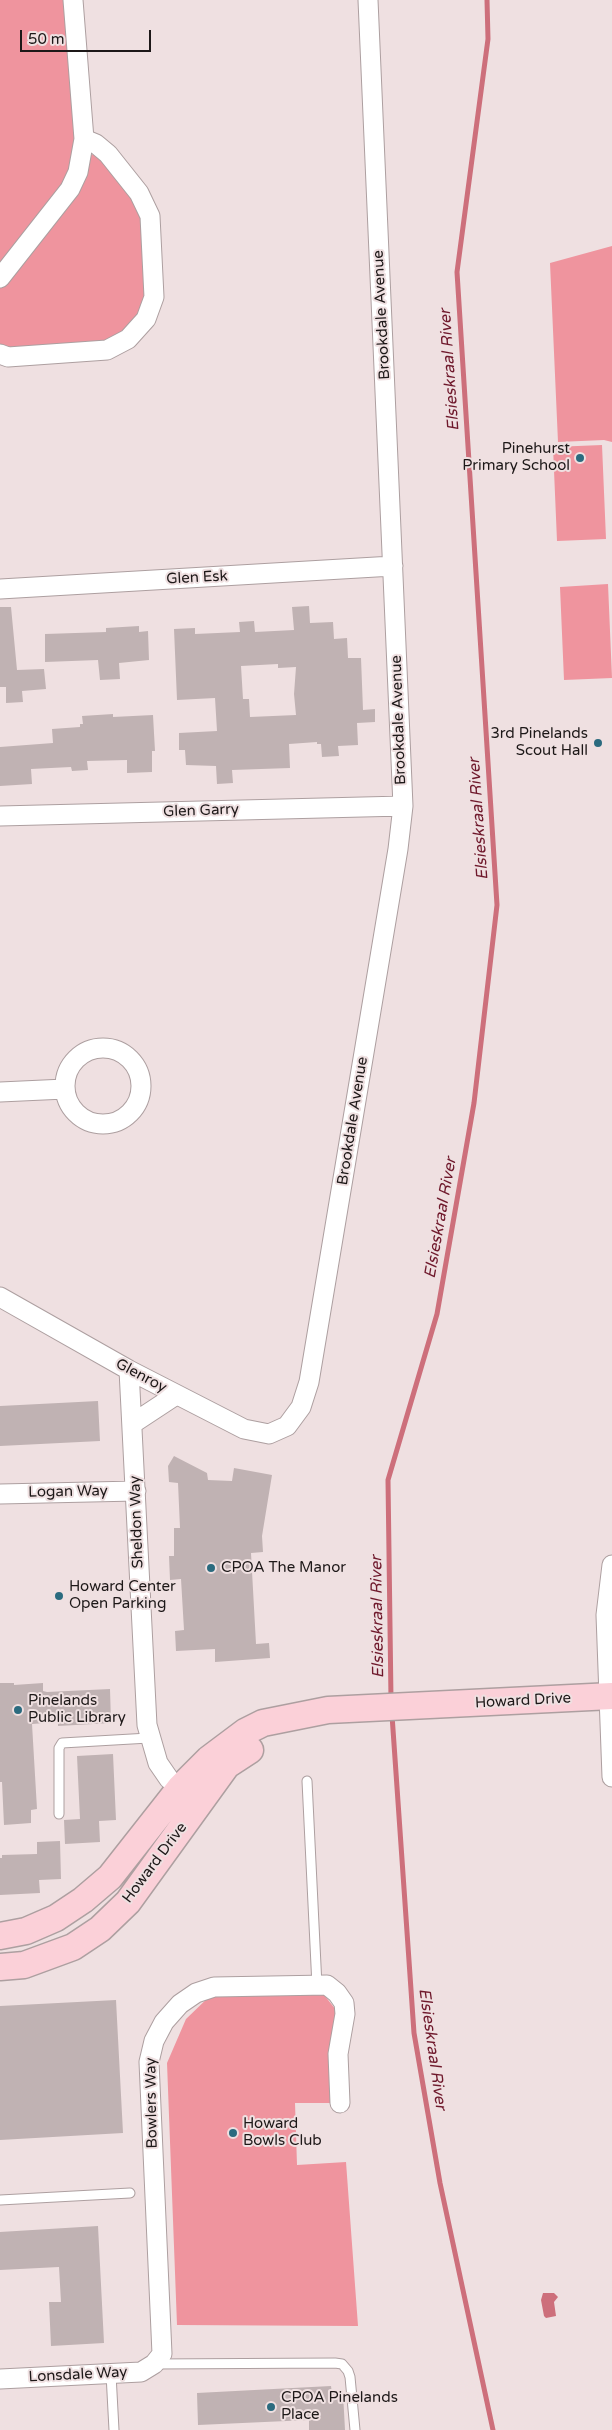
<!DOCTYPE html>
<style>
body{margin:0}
#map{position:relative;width:612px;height:2430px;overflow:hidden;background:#efe0e1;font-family:"Varela Round",sans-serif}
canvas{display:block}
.scale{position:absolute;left:20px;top:30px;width:131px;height:22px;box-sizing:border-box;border:2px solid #1d1818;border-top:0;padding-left:6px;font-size:15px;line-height:18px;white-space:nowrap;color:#1d1818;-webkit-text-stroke:4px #efe0e1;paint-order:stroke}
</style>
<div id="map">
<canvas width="612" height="2430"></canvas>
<div class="scale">50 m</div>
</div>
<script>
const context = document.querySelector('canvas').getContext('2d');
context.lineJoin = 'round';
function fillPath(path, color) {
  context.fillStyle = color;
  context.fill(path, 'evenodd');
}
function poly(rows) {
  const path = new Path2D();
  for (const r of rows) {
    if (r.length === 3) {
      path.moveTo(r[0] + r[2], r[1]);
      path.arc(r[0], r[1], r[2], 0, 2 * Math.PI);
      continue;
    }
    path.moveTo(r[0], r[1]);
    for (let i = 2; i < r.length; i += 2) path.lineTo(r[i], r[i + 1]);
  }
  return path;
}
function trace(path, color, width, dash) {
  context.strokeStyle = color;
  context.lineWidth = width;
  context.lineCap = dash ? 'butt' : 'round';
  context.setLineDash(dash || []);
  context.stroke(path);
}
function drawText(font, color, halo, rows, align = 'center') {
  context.font = font + ' "Varela Round",sans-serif';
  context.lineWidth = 4;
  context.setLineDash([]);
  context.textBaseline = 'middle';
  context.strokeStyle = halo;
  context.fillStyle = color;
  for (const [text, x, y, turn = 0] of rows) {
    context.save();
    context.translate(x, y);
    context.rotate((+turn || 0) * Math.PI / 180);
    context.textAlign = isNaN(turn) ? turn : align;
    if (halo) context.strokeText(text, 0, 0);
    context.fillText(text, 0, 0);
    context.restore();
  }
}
fillPath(poly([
 [0,0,67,0,77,149,64,184,0,265],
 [94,154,98,154,142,204,145,302,127,332,109,344,0,350,0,286,89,156],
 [612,246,612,442,604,440,558,442,550,263],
 [602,445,606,539,557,541,553,447],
 [608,584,612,678,564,680,560,587],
 [321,1991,336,2010,333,2103,295,2103,297,2165,346,2162,358,2326,177,2325,167,2063,186,2019,213,1993]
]), '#ef949e');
fillPath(poly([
 [543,2293,554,2293,558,2297,554,2302,556,2316,546,2318,544,2316,541,2300]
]), '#cd6f7b');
trace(poly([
 [391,1699,388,1480,437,1314,474,1103,497,905,457,272,488,39,487,0],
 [392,1715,414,2033,440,2183,493,2430]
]), '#cd6f7b', 5);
fillPath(poly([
 [309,606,310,623,333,622,334,639,347,638,348,658,361,658,363,710,375,709,375,722,357,723,358,745,338,746,339,756,322,757,321,744,317,744,317,742,289,744,290,768,232,770,233,783,217,784,216,766,186,765,185,750,179,750,179,733,217,731,215,698,177,700,174,629,195,628,195,634,240,632,239,622,254,621,255,632,294,630,292,607],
 [278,664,278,668,296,667,294,694,296,715,250,717,249,699,243,699,241,666],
 [0,607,11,607,17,670,44,669,46,689,22,691,23,702,6,703,6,687,0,687],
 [139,626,139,632,148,631,149,660,119,663,120,679,100,680,98,660,45,662,45,634,106,632,106,628],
 [113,714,113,717,153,715,155,751,152,751,152,772,127,773,127,760,87,761,88,770,72,771,71,767,31,769,32,784,0,786,0,747,53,743,52,729,80,727,80,724,83,724,82,716],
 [98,1401,100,1441,0,1446,0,1406],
 [174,1456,207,1473,208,1480,232,1481,234,1468,272,1475,262,1536,263,1552,251,1553,256,1644,269,1643,270,1658,215,1662,215,1649,176,1651,175,1631,184,1630,181,1579,170,1580,169,1556,174,1556,174,1528,180,1528,178,1483,169,1482,168,1466],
 [0,1683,14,1683,14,1685,43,1683,43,1691,47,1692,110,1689,111,1723,58,1726,58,1722,32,1724,37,1809,31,1810,31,1823,4,1825,2,1782,0,1782],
 [113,1754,116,1820,99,1821,100,1842,65,1844,64,1820,80,1819,77,1756],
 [60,1841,61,1879,39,1880,40,1893,0,1895,0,1858,2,1858,2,1855,37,1854,37,1842],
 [116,2000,123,2133,0,2140,0,2006],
 [98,2226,104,2343,51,2346,49,2302,61,2302,59,2267,0,2270,0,2232],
 [331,2386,332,2394,343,2393,345,2430,309,2430,309,2420,198,2425,197,2393]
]), '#c0b2b3');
const lane = poly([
 [307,1781,317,1986],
 [59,1814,59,1748,62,1743,149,1738],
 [0,2200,130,2193],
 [154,2364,335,2363,342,2364,348,2371,350,2377,355,2430],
 [111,2374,114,2430]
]);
const street = poly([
 [0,278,70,189,78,172,84,139,73,0],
 [0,354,8,357,107,350,128,339,146,319,154,297,150,216,139,193,108,154,96,144,84,139],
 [0,589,393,566],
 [0,816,403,806],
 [103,1086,38],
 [0,1092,65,1089],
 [0,1297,129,1370,244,1429,269,1434,287,1426,301,1407,309,1382,398,849,403,806,368,0],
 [129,1370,147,1725,158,1763,169,1779,188,1795],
 [132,1424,176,1395],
 [0,1494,136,1491],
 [612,1565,606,1615,612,1777],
 [0,2379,141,2372,154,2364,162,2354,149,2062,154,2041,164,2022,180,2004,196,1993,214,1987,327,1985,337,1993,344,2003,345,2014,338,2054,340,2103]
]);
const secondary = poly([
 [0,1936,26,1931,56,1918,83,1900,110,1877,180,1788,209,1759,245,1732,263,1723,328,1710,612,1696],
 [0,1967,24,1965,73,1947,100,1929,128,1902,227,1765,250,1750]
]);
trace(lane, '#ad9fa0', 11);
trace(street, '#ad9fa0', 21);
trace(secondary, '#ad9fa0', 29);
trace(lane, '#fff', 9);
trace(street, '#fff', 19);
trace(secondary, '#fbd0d8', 26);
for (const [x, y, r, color] of [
 [580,458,5,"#2b6b7f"],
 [598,743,5,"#2b6b7f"],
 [211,1568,5,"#2b6b7f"],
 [59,1596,5,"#2b6b7f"],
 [18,1710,5,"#2b6b7f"],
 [233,2133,5,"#2b6b7f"],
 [271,2407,5,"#2b6b7f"]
]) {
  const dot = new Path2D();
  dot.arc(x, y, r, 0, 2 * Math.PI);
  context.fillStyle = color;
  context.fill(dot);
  trace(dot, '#efe0e1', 2);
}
drawText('15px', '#1d1818', '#efe0e1', [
 ["Brookdale Avenue",382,315,-93],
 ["Glen Esk",197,578,-3],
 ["Brookdale Avenue",399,720,-92],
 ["Glen Garry",201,811,-2],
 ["Brookdale Avenue",353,1121,-81],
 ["Glenroy",141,1376,28],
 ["Logan Way",68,1492,-1],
 ["Sheldon Way",137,1522,-92],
 ["Howard Drive",523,1701,-3],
 ["Howard Drive",155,1863,-53],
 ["Bowlers Way",152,2103,-91],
 ["Lonsdale Way",78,2375,-3]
]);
drawText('15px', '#1d1818', '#efe0e1', [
 ["Pinehurst",570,449,"right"],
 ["Primary School",570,466,"right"],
 ["3rd Pinelands",588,734,"right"],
 ["Scout Hall",588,751,"right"],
 ["CPOA The Manor",221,1568],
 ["Howard Center",69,1587],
 ["Open Parking",69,1604],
 ["Pinelands",28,1701],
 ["Public Library",28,1718],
 ["Howard",243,2124],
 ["Bowls Club",243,2141],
 ["CPOA Pinelands",281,2398],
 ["Place",281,2415]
], 'left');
drawText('italic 16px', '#6f192c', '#efe0e1', [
 ["Elsieskraal River",450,370,-94],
 ["Elsieskraal River",479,819,-94],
 ["Elsieskraal River",441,1218,-80],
 ["Elsieskraal River",378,1617,-91],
 ["Elsieskraal River",432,2049,82]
]);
</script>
